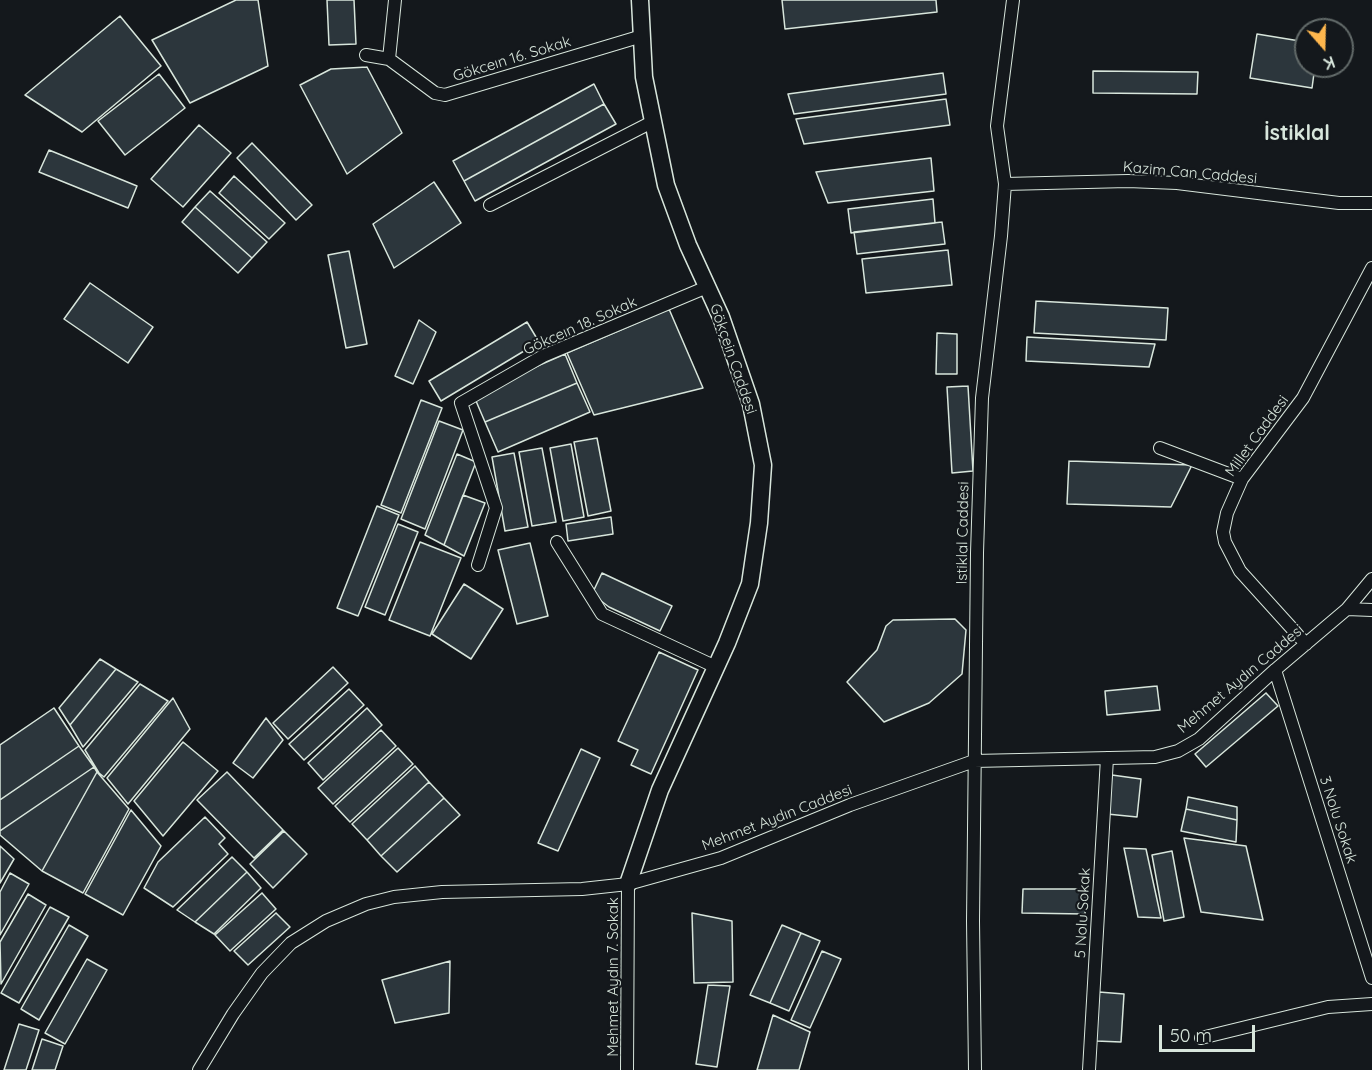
<!DOCTYPE html>
<meta charset="utf-8">
<style>
body{margin:0}
#map{position:relative;width:1372px;height:1070px;overflow:hidden;background:#14181c;font-family:Quicksand,sans-serif}
canvas{display:block}
.north{position:absolute;left:1294px;top:18px;width:60px;height:60px;box-sizing:border-box;background:#14181c;border:2px solid #626a69;border-radius:50%;rotate:160deg;font-size:16px;font-weight:700;line-height:24px;text-align:center;color:#d8e6dc}
.north::after{content:'';display:block;margin:auto;width:21px;height:27px;background:#ffb74d;clip-path:polygon(50% 0,100% 100%,50% 72%,0 100%)}
.scale{position:absolute;left:1159px;top:1025px;width:96px;height:27px;box-sizing:border-box;border:3px solid #d8e6dc;border-top:0;padding-left:8px;font-size:18px;line-height:21px;white-space:nowrap;color:#d8e6dc;-webkit-text-stroke:4px #14181c;paint-order:stroke}
</style>
<div id="map">
<canvas width="1372" height="1070"></canvas>
<div class="north">K</div>
<div class="scale">50 m</div>
</div>
<script>
const context = document.querySelector('canvas').getContext('2d');
context.lineJoin = 'round';
function fillPath(path, color) {
  context.fillStyle = color;
  context.fill(path, 'evenodd');
}
function poly(rows) {
  const path = new Path2D();
  for (const r of rows) {
    path.moveTo(r[0], r[1]);
    for (let i = 2; i < r.length; i += 2) path.lineTo(r[i], r[i + 1]);
  }
  return path;
}
function trace(path, color, width, dash) {
  context.strokeStyle = color;
  context.lineWidth = width;
  context.lineCap = dash ? 'butt' : 'round';
  context.setLineDash(dash || []);
  context.stroke(path);
}
function drawText(font, color, halo, rows, align = 'center') {
  context.font = font + ' Quicksand,sans-serif';
  context.lineWidth = 4.5;
  context.setLineDash([]);
  context.textBaseline = 'middle';
  context.strokeStyle = halo;
  context.fillStyle = color;
  for (const [text, x, y, turn = 0] of rows) {
    context.save();
    context.translate(x, y);
    context.rotate((+turn || 0) * Math.PI / 180);
    context.textAlign = isNaN(turn) ? turn : align;
    if (halo) context.strokeText(text, 0, 0);
    context.fillText(text, 0, 0);
    context.restore();
  }
}
const building = poly([
 [236,0,258,0,268,66,190,103,152,40,236,0],
 [327,0,354,0,356,44,329,45,327,0],
 [782,0,936,0,937,12,785,29,782,0],
 [120,16,161,66,82,132,25,95,120,16],
 [1257,34,1306,42,1306,66,1315,66,1312,88,1250,78,1257,34],
 [367,67,402,133,347,174,300,85,331,69,367,67],
 [1093,71,1198,72,1197,94,1093,93,1093,71],
 [943,73,946,94,794,114,788,94,943,73],
 [159,74,185,108,125,155,98,121,159,74],
 [594,84,604,104,464,181,453,161,594,84],
 [946,99,950,125,804,144,796,119,946,99],
 [604,104,616,124,475,201,464,181,604,104],
 [199,125,231,153,183,207,151,179,199,125],
 [252,143,312,205,296,220,237,158,252,143],
 [49,150,137,186,128,208,39,172,49,150],
 [931,158,934,191,828,203,816,172,931,158],
 [234,176,285,223,269,239,219,193,234,176],
 [434,182,461,223,394,268,373,224,434,182],
 [210,191,267,242,252,258,195,207,210,191],
 [933,199,935,223,851,233,848,209,933,199],
 [195,207,252,258,238,273,182,222,195,207],
 [942,222,945,244,857,254,854,232,942,222],
 [948,250,952,285,866,293,862,259,948,250],
 [349,251,367,344,346,348,328,255,349,251],
 [90,283,153,327,128,363,64,319,90,283],
 [1036,301,1168,308,1166,340,1034,333,1036,301],
 [669,309,703,388,594,415,567,353,669,309],
 [419,320,436,332,413,384,395,376,419,320],
 [527,322,539,342,441,401,429,381,527,322],
 [937,333,957,334,957,374,936,374,937,333],
 [1027,337,1155,344,1149,367,1026,361,1027,337],
 [565,354,577,383,485,422,473,394,565,354],
 [577,383,590,412,498,452,485,422,577,383],
 [968,386,973,471,952,473,947,387,968,386],
 [421,400,442,408,401,513,381,505,421,400],
 [439,421,463,430,425,529,401,519,439,421],
 [597,438,611,511,588,516,574,442,597,438],
 [571,444,584,517,563,521,550,448,571,444],
 [542,448,556,522,532,526,519,452,542,448],
 [514,453,528,527,505,531,492,457,514,453],
 [457,454,476,462,444,545,425,535,457,454],
 [1069,461,1192,465,1171,507,1067,504,1069,461],
 [463,495,485,503,464,556,444,545,463,495],
 [377,506,399,515,358,616,337,608,377,506],
 [611,517,613,534,568,541,566,524,611,517],
 [398,524,418,532,385,615,365,607,398,524],
 [420,542,461,558,430,636,389,620,420,542],
 [530,543,548,616,517,624,498,550,530,543],
 [602,573,672,606,660,631,609,607,592,594,602,573],
 [464,584,503,609,471,659,432,634,464,584],
 [955,619,966,630,962,674,929,703,884,722,847,682,877,650,886,626,893,620,955,619],
 [659,652,698,670,651,774,631,765,638,750,618,741,659,652],
 [100,659,116,669,70,725,59,708,100,659],
 [333,667,348,683,288,739,273,723,333,667],
 [116,669,138,682,83,747,70,725,116,669],
 [140,684,168,701,104,777,99,773,85,750,140,684],
 [1157,686,1160,710,1107,715,1105,691,1157,686],
 [349,689,364,705,304,760,289,744,349,689],
 [1266,693,1278,706,1206,767,1195,754,1266,693],
 [173,698,190,729,128,804,107,778,173,698],
 [54,708,79,746,0,800,0,745,54,708],
 [367,708,382,725,323,780,308,763,367,708],
 [266,718,283,740,253,778,233,763,266,718],
 [381,730,396,746,333,804,318,788,381,730],
 [183,742,218,771,163,836,134,801,183,742],
 [79,746,94,767,0,831,0,800,79,746],
 [398,748,413,764,350,822,335,806,398,748],
 [581,749,600,758,558,851,538,843,581,749],
 [415,766,429,782,367,840,352,824,415,766],
 [94,767,97,772,42,871,0,835,0,831,94,767],
 [97,772,129,809,83,893,42,871,97,772],
 [227,772,283,830,254,858,197,800,227,772],
 [1112,775,1141,779,1137,817,1107,814,1112,775],
 [429,782,444,798,381,856,367,840,429,782],
 [1188,797,1237,807,1237,820,1186,809,1188,797],
 [444,798,460,815,397,872,381,856,444,798],
 [1186,809,1237,820,1236,842,1181,831,1186,809],
 [131,810,161,846,123,915,85,894,131,810],
 [205,817,225,838,219,844,228,854,173,907,144,888,158,862,205,817],
 [284,831,307,854,273,888,250,864,284,831],
 [1184,838,1246,846,1263,920,1201,912,1184,838],
 [0,846,14,859,0,883,0,846],
 [1124,848,1146,849,1161,918,1138,917,1124,848],
 [1172,851,1184,917,1164,921,1152,855,1172,851],
 [232,857,247,872,195,922,177,910,232,857],
 [247,872,261,888,214,934,195,922,247,872],
 [10,873,29,884,0,935,0,892,10,873],
 [1023,889,1086,889,1085,914,1022,913,1023,889],
 [262,893,276,909,230,951,215,935,262,893],
 [28,894,46,905,1,984,0,942,28,894],
 [50,907,69,917,19,1003,1,993,50,907],
 [276,913,290,927,248,965,234,951,276,913],
 [692,913,732,921,733,982,694,983,692,913],
 [69,925,88,936,39,1020,21,1009,69,925],
 [782,925,801,933,770,1003,750,995,782,925],
 [801,933,820,941,789,1011,770,1003,801,933],
 [822,951,841,959,810,1028,791,1020,822,951],
 [87,959,107,970,65,1044,45,1033,87,959],
 [450,961,449,1013,395,1023,382,980,450,961],
 [708,985,730,986,717,1067,696,1064,708,985],
 [1099,992,1124,994,1121,1042,1096,1041,1099,992],
 [773,1015,810,1032,799,1070,757,1070,773,1015],
 [19,1024,39,1030,26,1070,4,1070,19,1024],
 [42,1039,63,1046,55,1070,32,1070,42,1039]
]);
fillPath(building, '#2c363c');
trace(building, '#d8e6dc', 1.5);
const street = poly([
 [366,55,389,59,435,93,445,95,642,36],
 [389,59,395,0],
 [1005,184,1128,181,1177,183,1339,203,1372,203],
 [490,205,652,122],
 [1160,448,1242,479],
 [557,542,602,614,716,667],
 [478,565,496,508,461,403,543,356,707,287],
 [1347,609,1372,610],
 [1306,644,1240,571,1225,542,1223,532,1227,513,1242,479,1303,398,1372,268],
 [1275,670,1372,978],
 [1201,1038,1328,1007,1372,1004],
 [199,1070,233,1014,262,973,291,943,326,921,366,904,394,897,442,892,582,889,628,884,721,858,850,805,974,761,1155,757,1178,751,1199,739,1275,670,1347,609,1372,579],
 [627,1070,628,884],
 [975,1070,973,921,977,553,982,398,1001,236,1005,184,997,126,1013,0],
 [1089,1070,1107,758]
]);
const secondary = poly([
 [628,884,660,790,727,643,750,584,759,523,763,465,751,404,721,317,688,245,666,185,644,77,640,0]
]);
trace(street, '#d8e6dc', 14);
trace(secondary, '#d8e6dc', 19);
trace(street, '#14181c', 12);
trace(secondary, '#14181c', 16);
drawText('15px', '#d8e6dc', '#14181c', [
 ["Gökceın 16. Sokak",512,59,-17],
 ["Kazim Can Caddesi",1190,173,5],
 ["Gökceın 18. Sokak",580,326,-24],
 ["Gökçein Caddesi",733,359,71],
 ["Millet Caddesi",1257,436,-54],
 ["Istiklal Caddesi",963,533,-89],
 ["Mehmet Aydın Caddesi",1241,679,-40],
 ["Mehmet Aydın Caddesi",777,818,-21],
 ["3 Nolu Sokak",1338,820,72],
 ["5 Nolu Sokak",1083,913,-87],
 ["Mehmet Aydın 7. Sokak",613,977,-90]
]);
drawText('bold 21px', '#d8e6dc', '#14181c', [
 ["İstiklal",1297,134]
]);
</script>
